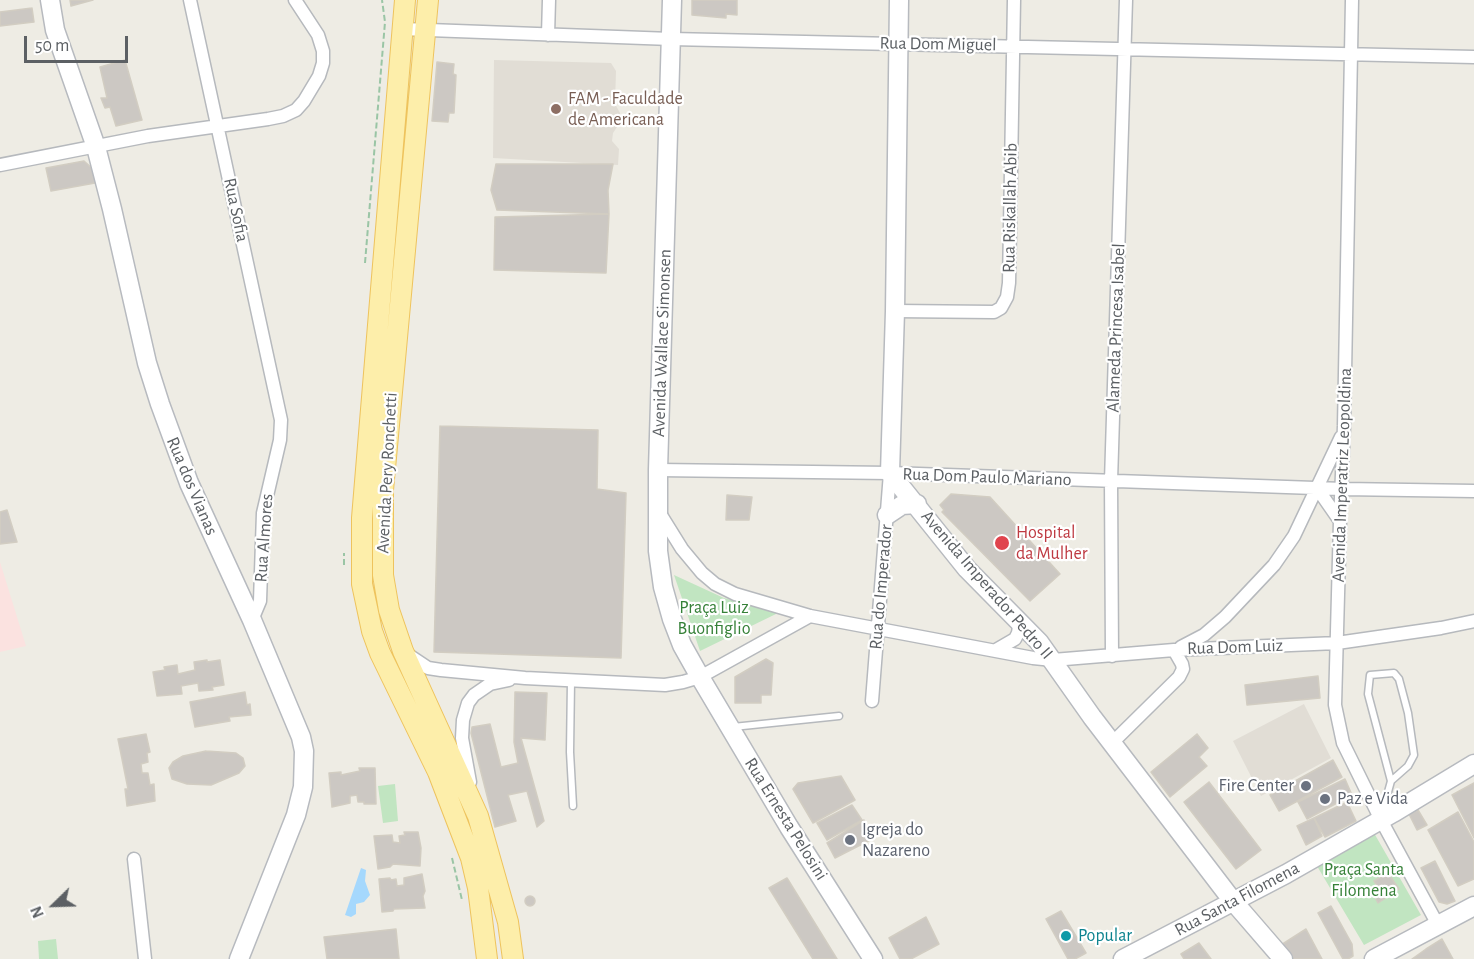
<!DOCTYPE html>
<meta charset="utf-8">
<style>
body{margin:0}
#map{position:relative;width:1474px;height:959px;overflow:hidden;background:#eeece4;font-family:"Alegreya Sans",sans-serif}
canvas{display:block}
.north{position:absolute;left:24px;top:875px;width:60px;height:60px;-webkit-text-stroke:4px #fff;paint-order:stroke;rotate:247deg;font-size:16px;font-weight:700;line-height:24px;text-align:center;color:#5c6064}
.north::after{content:'';display:block;margin:auto;width:21px;height:27px;background:#5c6064;clip-path:polygon(50% 0,100% 100%,50% 72%,0 100%)}
.scale{position:absolute;left:24px;top:36px;width:104px;height:27px;box-sizing:border-box;border:3px solid #5c6064;border-top:0;padding-left:8px;font-size:18px;line-height:21px;white-space:nowrap;color:#5c6064;-webkit-text-stroke:4px #fff;paint-order:stroke}
</style>
<div id="map">
<canvas width="1474" height="959"></canvas>
<div class="north">N</div>
<div class="scale">50 m</div>
</div>
<script>
const context = document.querySelector('canvas').getContext('2d');
context.lineJoin = 'round';
function fillPath(path, color) {
  context.fillStyle = color;
  context.fill(path, 'evenodd');
}
function poly(rows) {
  const path = new Path2D();
  for (const r of rows) {
    if (r.length === 3) {
      path.moveTo(r[0] + r[2], r[1]);
      path.arc(r[0], r[1], r[2], 0, 2 * Math.PI);
      continue;
    }
    path.moveTo(r[0], r[1]);
    for (let i = 2; i < r.length; i += 2) path.lineTo(r[i], r[i + 1]);
  }
  return path;
}
function trace(path, color, width, dash) {
  context.strokeStyle = color;
  context.lineWidth = width;
  context.lineCap = dash ? 'butt' : 'round';
  context.setLineDash(dash || []);
  context.stroke(path);
}
function drawText(font, color, halo, rows, align = 'center') {
  context.font = font + ' "Alegreya Sans",sans-serif';
  context.lineWidth = 4.5;
  context.setLineDash([]);
  context.textBaseline = 'middle';
  context.strokeStyle = halo;
  context.fillStyle = color;
  for (const [text, x, y, turn = 0] of rows) {
    context.save();
    context.translate(x, y);
    context.rotate((+turn || 0) * Math.PI / 180);
    context.textAlign = isNaN(turn) ? turn : align;
    if (halo) context.strokeText(text, 0, 0);
    context.fillText(text, 0, 0);
    context.restore();
  }
}
fillPath(poly([
 [494,60,611,63,616,71,615,104,620,113,619,124,613,133,612,141,619,149,618,165,493,158],
 [1304,704,1331,758,1261,796,1233,741]
]), '#e1ddd5');
fillPath(poly([
 [0,562,26,646,0,652]
]), '#fbe2e0');
fillPath(poly([
 [674,575,724,598,778,613,700,651],
 [395,784,398,821,383,823,378,786],
 [1374,833,1421,915,1364,945,1317,866],
 [56,939,58,959,39,959,38,941]
]), '#c1e5c1');
fillPath(poly([
 [361,868,366,870,365,881,370,895,364,902,356,904,356,914,351,917,345,915]
]), '#a5d8fd');
const building = poly([
 [70,0,93,0,71,6,70,0],
 [692,0,737,0,737,15,726,14,726,18,692,15,692,0],
 [32,8,34,22,0,26,0,12,32,8],
 [125,60,142,120,116,126,110,107,105,108,101,98,107,98,100,67,125,60],
 [437,62,454,64,453,74,456,75,454,113,449,113,448,122,432,121,437,62],
 [84,161,93,169,95,183,51,191,46,168,84,161],
 [496,164,613,164,608,190,609,214,497,210,491,190,496,164],
 [609,214,606,273,494,270,495,217,609,214],
 [440,426,598,430,597,489,626,493,621,658,434,652,440,426],
 [951,494,990,497,1060,574,1030,601,942,512,944,510,940,505,951,494],
 [727,495,752,497,749,520,726,520,727,495],
 [7,510,17,542,0,544,0,512,7,510],
 [766,659,773,663,771,695,761,695,761,703,735,703,735,677,766,659],
 [207,660,207,662,220,660,224,685,212,687,213,690,199,691,198,683,181,686,182,694,157,696,153,672,165,670,164,667,177,665,178,674,195,670,194,662,207,660],
 [1318,676,1320,698,1247,705,1245,685,1318,676],
 [245,692,247,705,250,704,251,715,229,717,230,721,195,727,190,702,245,692],
 [515,692,547,693,545,740,521,738,544,821,537,827,527,791,508,795,516,821,495,827,471,733,472,727,490,724,501,767,518,763,514,742,515,692],
 [146,734,150,752,147,753,148,762,141,764,142,773,148,773,150,785,154,784,155,801,127,806,125,789,128,789,118,739,146,734],
 [1197,734,1208,748,1199,757,1207,766,1170,797,1151,772,1197,734],
 [206,751,236,753,243,758,245,766,239,773,211,785,187,784,172,779,169,768,173,762,183,756,206,751],
 [1333,760,1342,777,1279,811,1270,795,1333,760],
 [359,768,375,768,376,804,364,804,364,802,358,802,357,795,350,796,350,803,332,807,329,773,341,772,341,775,360,771,359,768],
 [841,776,855,800,813,823,793,789,798,783,841,776],
 [1345,779,1352,795,1307,819,1298,802,1345,779],
 [1209,782,1261,850,1236,869,1184,802,1209,782],
 [1474,783,1474,838,1452,795,1474,783],
 [1347,802,1356,821,1325,837,1314,818,1347,802],
 [852,805,862,820,827,840,817,823,852,805],
 [1418,810,1427,825,1417,830,1409,814,1418,810],
 [1458,812,1474,842,1474,879,1458,886,1428,830,1458,812],
 [1314,818,1322,836,1306,845,1297,826,1314,818],
 [864,820,874,838,835,858,827,843,864,820],
 [404,832,418,832,421,848,420,866,393,864,390,867,378,869,374,836,392,835,393,842,400,843,399,836,405,835,404,832],
 [1435,861,1455,901,1447,904,1439,902,1421,868,1435,861],
 [1388,873,1399,889,1378,903,1374,896,1381,892,1374,881,1388,873],
 [422,874,425,891,423,896,425,908,394,909,393,911,382,912,379,879,390,878,391,880,396,879,397,886,404,885,404,878,422,874],
 [787,878,837,959,813,959,769,888,787,878],
 [530,901,5],
 [1331,906,1352,944,1353,956,1348,959,1343,959,1318,913,1331,906],
 [1061,911,1086,953,1075,959,1068,959,1046,919,1061,911],
 [926,917,939,944,911,959,900,959,889,938,926,917],
 [396,929,399,959,327,959,324,937,396,929],
 [1306,929,1322,959,1293,959,1281,945,1306,929],
 [1442,939,1453,959,1412,959,1426,949,1442,939],
 [1199,943,1211,959,1184,959,1181,954,1199,943]
]);
fillPath(building, '#ccc8c3');
trace(building, '#d2cdc2', 1.5);
const lane = poly([
 [571,681,570,752,573,806],
 [733,727,839,716],
 [1382,814,1391,781,1368,694,1370,675,1394,673,1399,679,1408,713,1414,755,1408,766,1391,781]
]);
const street = poly([
 [190,0,281,420,280,440,263,513,260,601,252,620],
 [1352,0,1344,426,1340,521,1335,705,1343,743,1381,820,1438,925],
 [402,29,671,39,1474,57],
 [548,35,549,0],
 [0,165,148,136,268,119,283,116,296,110,304,101,319,76,323,63,323,51,318,35,295,0],
 [895,311,994,312,1001,308,1007,297,1009,283,1014,0],
 [658,470,890,473,1343,489,1474,491],
 [1317,488,1340,521],
 [659,512,682,549,702,573,715,584,735,594,810,616,1033,658,1053,660,1174,650,1337,643,1441,628,1474,621],
 [1181,647,1204,635,1225,617,1274,565,1294,536,1341,437],
 [996,650,1015,639,1018,633,1020,620],
 [407,654,428,668,441,670,525,678,665,685,683,682,700,677,810,616],
 [1112,656,1111,481,1126,0],
 [872,701,890,473],
 [1112,743,1179,677,1183,669,1182,664,1174,650],
 [470,782,462,738,463,720,468,703,474,695,490,684,509,680],
 [134,859,145,959]
]);
const secondary = poly([
 [50,0,55,30,96,147,112,209,147,363,160,404,189,483,252,620,301,737,304,751,303,787,296,815,239,959],
 [672,0,658,470,658,551,663,587,672,619,682,645,700,677,789,827,873,959],
 [899,0,895,311,890,473,967,569,1039,642,1092,717,1232,900,1283,959],
 [887,515,902,505,917,504],
 [1123,959,1286,874,1393,813,1474,764],
 [1374,959,1474,906]
]);
const primary = poly([
 [405,0,362,518,362,584,372,631,380,653,438,772,471,858,478,888,487,959],
 [428,0,383,490,383,575,389,610,403,651,478,816,508,922,513,959]
]);
trace(lane, '#b6b9bd', 9);
trace(street, '#b6b9bd', 15);
trace(secondary, '#b7babf', 21);
trace(primary, '#eec35d', 22);
trace(poly([
 [365,263,385,22,382,0],
 [344,565,344,553],
 [452,858,462,900]
]), '#9ac5a5', 2, [6, 3]);
trace(lane, '#fff', 6);
trace(street, '#fff', 12);
trace(secondary, '#fff', 18);
trace(primary, '#fdeeaa', 20);
for (const [x, y, r, color] of [
 [556,109,6,"#8d6e63"],
 [1002,543,8,"#e0444e"],
 [1306,786,6,"#6b7280"],
 [1325,799,6,"#6b7280"],
 [850,840,6,"#6b7280"],
 [1066,936,6,"#0f9aa8"]
]) {
  const dot = new Path2D();
  dot.arc(x, y, r, 0, 2 * Math.PI);
  context.fillStyle = color;
  context.fill(dot);
  trace(dot, '#fff', 2);
}
drawText('18px', '#5c6064', '#fff', [
 ["Rua Dom Miguel",938,44,1],
 ["Rua Riskallah Abib",1010,208,-89],
 ["Rua Sofia",236,210,78],
 ["Alameda Princesa Isabel",1116,328,-88],
 ["Avenida Wallace Simonsen",662,343,-88],
 ["Avenida Pery Ronchetti",387,473,-87],
 ["Avenida Imperatriz Leopoldina",1342,475,-88],
 ["Rua Dom Paulo Mariano",987,477,2],
 ["Rua dos Vianas",192,486,67],
 ["Rua Almores",264,538,-86],
 ["Avenida Imperador Pedro II",987,585,49],
 ["Rua do Imperador",881,587,-85],
 ["Rua Dom Luiz",1235,647,-2],
 ["Rua Ernesta Pelosini",786,819,58],
 ["Rua Santa Filomena",1237,899,-28]
]);
drawText('18px', '#785e54', '#fff', [
 ["FAM - Faculdade",568,99],
 ["de Americana",568,120]
], 'left');
drawText('18px', '#be3a42', '#fff', [
 ["Hospital",1016,533],
 ["da Mulher",1016,554]
], 'left');
drawText('18px', '#368138', '#fff', [
 ["Praça Luiz",714,608],
 ["Buonfiglio",714,629],
 ["Praça Santa",1364,870],
 ["Filomena",1364,891]
]);
drawText('18px', '#5b616d', '#fff', [
 ["Fire Center",1294,786,"right"],
 ["Paz e Vida",1337,799],
 ["Igreja do",862,830],
 ["Nazareno",862,851]
], 'left');
drawText('18px', '#0d838f', '#fff', [
 ["Popular",1078,936]
], 'left');
</script>
